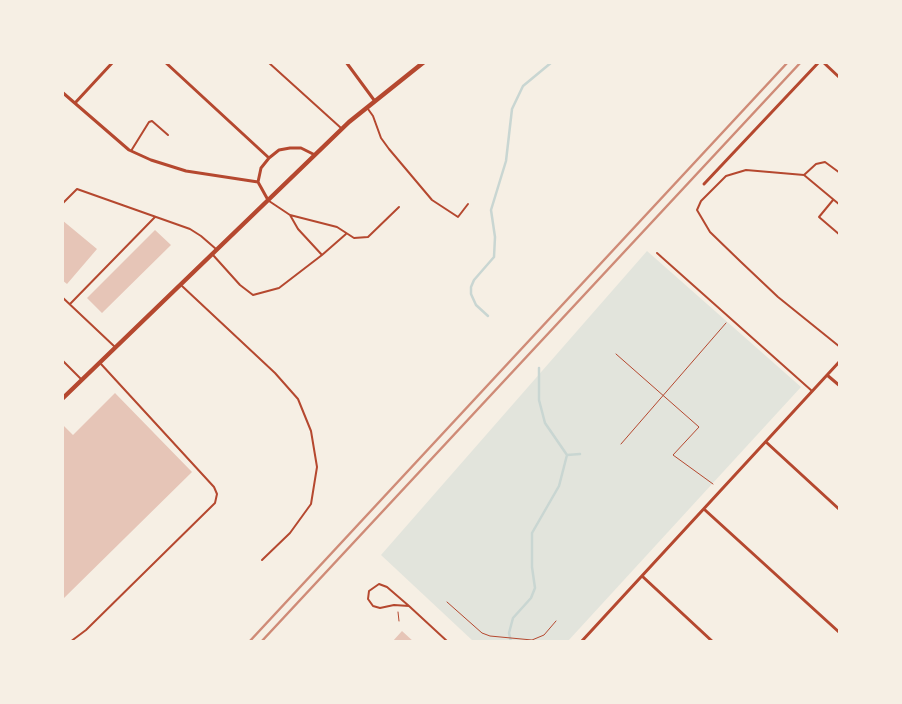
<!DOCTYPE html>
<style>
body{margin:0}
#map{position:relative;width:902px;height:704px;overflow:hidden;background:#f6efe4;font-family:Helvetica,sans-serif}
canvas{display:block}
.frame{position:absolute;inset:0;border:64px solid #f6efe4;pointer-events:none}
</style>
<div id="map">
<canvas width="902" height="704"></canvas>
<div class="frame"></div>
</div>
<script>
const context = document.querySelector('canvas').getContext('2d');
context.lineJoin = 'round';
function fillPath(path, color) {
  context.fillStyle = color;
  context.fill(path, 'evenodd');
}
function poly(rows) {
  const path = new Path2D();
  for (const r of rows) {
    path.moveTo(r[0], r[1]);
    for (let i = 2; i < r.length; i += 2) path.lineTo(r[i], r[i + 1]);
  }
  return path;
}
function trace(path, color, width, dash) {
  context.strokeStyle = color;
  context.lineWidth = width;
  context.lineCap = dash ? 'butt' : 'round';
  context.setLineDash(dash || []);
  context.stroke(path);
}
fillPath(poly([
 [647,251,801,387,568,641,473,641,381,555]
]), '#e2e4dc');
trace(poly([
 [488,316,476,305,471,294,471,287,474,280,494,257,495,237,491,210,506,161,512,109,523,86,552,62],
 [567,455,580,454],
 [511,642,509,633,513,618,531,598,535,588,532,567,532,533,559,486,567,455,545,423,539,400,539,368]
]), '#c9d6d2', 2.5);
fillPath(poly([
 [62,220,97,249,67,284,62,280],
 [155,230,171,245,102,313,87,298],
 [115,393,192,472,62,600,62,424,73,435],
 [402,631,414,642,392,642]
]), '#e6c5b7');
trace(poly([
 [616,354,699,427,673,455,713,484],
 [621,444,726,323],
 [447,602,482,633,490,636,532,640,544,635,556,621],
 [398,612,399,621]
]), '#b5482f', 1);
trace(poly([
 [268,62,341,128],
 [368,109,373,116,381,138,389,149,432,200,458,217,468,204],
 [131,151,149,122,152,121,168,135],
 [804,175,816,164,825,162,840,173],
 [833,200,819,217,840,235],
 [62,204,77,189,190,229,201,236,216,249],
 [840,205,804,175,746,170,726,176,701,201,697,210,710,232,741,262,778,297,840,347],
 [290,215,337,227,354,238,368,237,399,207],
 [657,253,812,391],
 [213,255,240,285,253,295,279,288,322,255,298,229,290,215,269,201],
 [322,255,346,234],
 [182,286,275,373,298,399,311,431,317,467,311,504,290,533,262,560],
 [62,297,115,347],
 [70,304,155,217],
 [62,360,82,380],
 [409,606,394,605,380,608,373,606,368,599,369,591,379,584,387,587,409,606,448,642],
 [70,642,86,630,215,503,217,494,214,487,101,364]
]), '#b5482f', 2);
trace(poly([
 [165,62,269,158],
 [346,62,374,100],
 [823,62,840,78],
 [62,92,129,150,151,160,186,171,258,182],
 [75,103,113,62],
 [704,184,819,62],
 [268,200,258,182,261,168,269,158,279,150,290,148,301,148,315,155],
 [827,375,840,386],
 [766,442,840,510],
 [705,510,840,633],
 [642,576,713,642],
 [581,642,840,361]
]), '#b5482f', 3);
trace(poly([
 [62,399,349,122,424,62]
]), '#b5482f', 4.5);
trace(poly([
 [249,642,788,62],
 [261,642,801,62]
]), '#cf8b77', 2.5);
</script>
